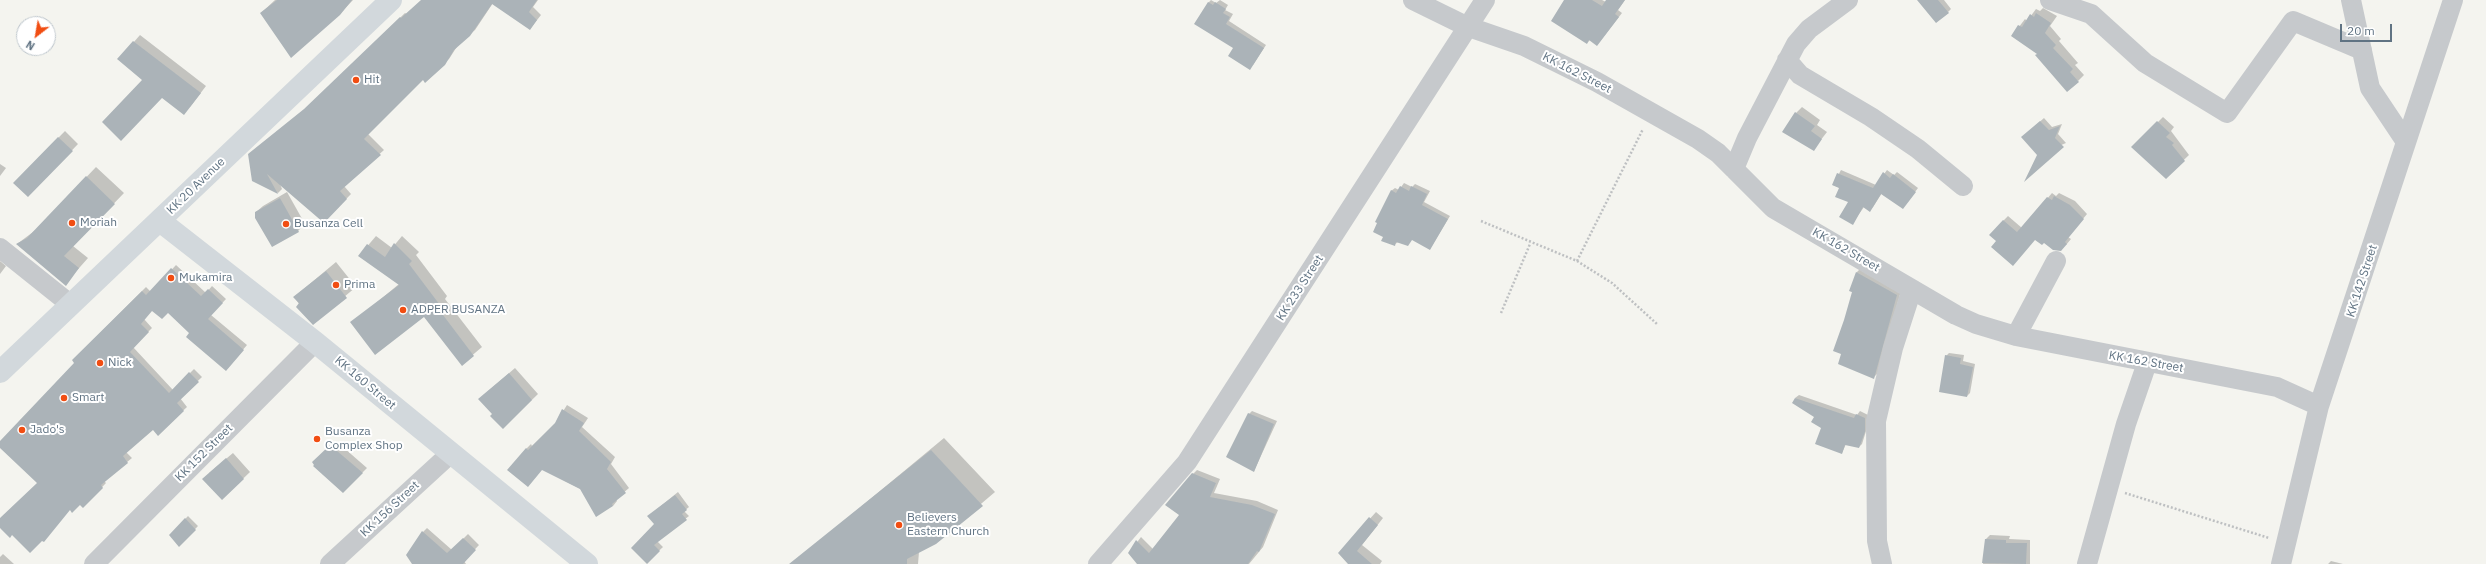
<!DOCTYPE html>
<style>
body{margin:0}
#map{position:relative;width:2486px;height:564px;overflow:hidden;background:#f4f4ef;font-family:"IBM Plex Sans",sans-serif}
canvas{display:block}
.north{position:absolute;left:16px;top:16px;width:40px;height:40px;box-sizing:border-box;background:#fff;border:1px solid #bfc7cd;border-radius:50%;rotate:211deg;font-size:11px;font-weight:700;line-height:16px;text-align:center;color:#607383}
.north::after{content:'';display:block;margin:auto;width:14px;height:18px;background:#f14d12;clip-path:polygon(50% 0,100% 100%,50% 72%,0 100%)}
.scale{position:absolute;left:2340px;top:24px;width:52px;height:18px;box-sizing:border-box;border:2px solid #607383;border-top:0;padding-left:5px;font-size:12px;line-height:14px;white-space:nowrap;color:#607383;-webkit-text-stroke:3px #fff;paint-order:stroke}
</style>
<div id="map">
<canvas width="2486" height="564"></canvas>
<div class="north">N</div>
<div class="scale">20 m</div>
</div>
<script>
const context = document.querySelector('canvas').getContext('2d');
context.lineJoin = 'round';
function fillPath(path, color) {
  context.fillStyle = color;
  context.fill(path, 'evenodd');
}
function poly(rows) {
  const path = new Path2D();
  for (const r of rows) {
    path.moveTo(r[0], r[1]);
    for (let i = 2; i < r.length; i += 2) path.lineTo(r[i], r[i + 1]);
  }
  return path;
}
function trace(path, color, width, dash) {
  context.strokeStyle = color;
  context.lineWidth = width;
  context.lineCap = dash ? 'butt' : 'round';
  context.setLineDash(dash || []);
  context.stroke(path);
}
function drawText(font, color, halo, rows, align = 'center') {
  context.font = font + ' "IBM Plex Sans",sans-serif';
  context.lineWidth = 4;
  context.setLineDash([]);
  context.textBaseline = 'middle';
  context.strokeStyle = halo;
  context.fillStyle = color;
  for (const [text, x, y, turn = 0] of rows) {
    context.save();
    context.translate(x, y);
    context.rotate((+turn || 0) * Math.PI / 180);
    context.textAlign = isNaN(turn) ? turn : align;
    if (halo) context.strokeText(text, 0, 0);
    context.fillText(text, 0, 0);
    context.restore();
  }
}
fillPath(poly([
 [275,0,353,0,338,16,261,13],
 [422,0,538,0,533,7,541,15,530,29,493,3,475,30,458,45,449,59,423,78,368,134,384,150,344,186,351,194,324,222,280,184,282,189,278,193,253,180,249,154,310,105,405,13,407,14],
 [1211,0,1216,3,1220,0,1228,5,1225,10,1233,14,1229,21,1266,45,1253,65,1208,3],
 [1567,0,1602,0,1606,2,1607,0,1625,0,1618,10,1622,13,1597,45,1590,40,1587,43],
 [1923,0,1944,0,1951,9,1948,12],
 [2043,8,2057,16,2050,26,2061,39,2059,41,2078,63,2075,65,2084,75,2078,81,2012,36,2025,19,2027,21,2036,9,2040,11],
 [140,35,206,86,190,107,143,80,119,59],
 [1802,107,1820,120,1817,125,1827,132,1813,150,1796,113],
 [2163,117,2174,127,2171,131,2189,155,2166,177,2133,147],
 [2044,118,2052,127,2062,124,2058,134,2066,143,2038,155,2026,134],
 [65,131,78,144,28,196,14,183],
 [0,164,6,168,0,176],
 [96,167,124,193,73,246,88,258,65,284,17,244,37,229],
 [1841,170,1876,185,1887,170,1894,175,1897,172,1918,188,1905,205,1882,193,1873,207,1870,210,1864,207,1852,224,1850,202,1840,188,1833,185],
 [1404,183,1412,187,1415,184,1430,191,1424,202,1450,216,1430,249,1412,239,1398,242,1394,245,1391,191,1395,188,1399,190],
 [287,192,305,224,298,231,256,212,263,206],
 [2052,193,2056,196,2059,193,2075,201,2087,214,2068,237,2071,239,2066,245,2036,238,1997,241,2003,221,2008,216,2022,228],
 [376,236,392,248,402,236,419,252,416,255,447,296,445,299,482,347,462,364,424,316,352,323,399,284,359,256],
 [0,261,6,266,0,274],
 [336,262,356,287,313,323,294,297],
 [176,265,206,293,212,286,226,299,211,315,247,345,229,366,168,311,152,310,144,319,152,328,133,347,173,390,194,369,202,377,180,398,187,407,158,434,153,428,126,452,132,458,104,481,106,483,83,507,0,446,0,442,76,363,73,360,146,287,151,292],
 [1861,268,1901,291,1878,373,1874,377,1842,354,1845,321,1853,292,1850,291,1857,272],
 [1949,353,1964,355,1963,361,1975,364,1970,393,1967,396,1946,356],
 [515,368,538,394,503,428,494,414,486,393],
 [1799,395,1857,415,1860,411,1868,415,1867,428,1862,444,1859,447,1846,444,1842,453,1816,416,1795,398],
 [567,405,588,418,582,427,615,457,611,464,629,488,616,499,617,501,613,506,542,469,526,449,531,444,532,446,555,424],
 [1252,411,1277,421,1254,471,1249,414],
 [944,438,995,492,935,543,919,552,918,564,805,564,799,558],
 [336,441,367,468,343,492,314,462],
 [233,453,250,472,222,499,209,473],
 [1197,470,1220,479,1214,493,1257,501,1278,510,1263,547,1249,564,1138,564,1129,553,1141,537,1153,549,1181,515,1193,474],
 [678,492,689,507,684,511,689,516,657,541,663,547,647,562,655,525,652,513],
 [1376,512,1383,518,1362,545,1382,561,1380,564,1349,564,1339,553],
 [188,516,198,526,179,546,170,535],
 [427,528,452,550,468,534,479,545,464,561,466,564,413,564,423,532],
 [1990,535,2010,536,2009,539,2030,540,2030,564,1983,564,1986,539],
 [3,554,14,564,0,564,0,557],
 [2331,561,2343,564,2328,564]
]), '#0003');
fillPath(poly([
 [277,0,352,0,340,15,291,58,260,13],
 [421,0,537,0,529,12,537,20,530,30,492,4,470,36,454,50,445,65,425,83,423,80,364,139,381,155,340,191,347,199,324,223,267,174,278,194,252,181,248,154,304,109,400,17,401,18],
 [1564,0,1592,0,1602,6,1606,0,1625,0,1615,14,1619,17,1597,46,1589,40,1587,44,1551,21],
 [1917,0,1938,0,1949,13,1936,23],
 [1208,2,1213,5,1215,2,1226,9,1223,13,1230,17,1226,24,1264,48,1250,70,1228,56,1233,48,1194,24],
 [2036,13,2051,23,2045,33,2056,45,2053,48,2073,69,2070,72,2079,82,2067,92,2035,55,2037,54,2011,36,2018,25,2022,27,2030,14,2034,17],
 [133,41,201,93,184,115,162,98,121,141,102,122,142,80,117,59],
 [1795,112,1815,126,1811,131,1822,139,1814,151,1782,132],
 [2040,121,2049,130,2060,126,2055,138,2064,147,2024,182,2037,155,2021,137],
 [2157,121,2170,133,2166,137,2174,143,2172,145,2185,161,2166,179,2131,147],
 [58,137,73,151,28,197,13,183],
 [1883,172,1890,178,1893,174,1916,192,1903,209,1881,194,1870,212,1863,207,1853,225,1839,217,1848,202,1835,197,1839,188,1832,185,1837,173,1873,188],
 [86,176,115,204,64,256,79,268,66,286,16,244,27,238],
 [1400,186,1409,191,1411,186,1427,194,1422,205,1448,219,1430,250,1412,240,1408,246,1396,242,1395,246,1381,241,1383,237,1373,232,1377,223,1375,222,1391,190,1396,193],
 [2054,196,2070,205,2084,219,2065,242,2067,244,2061,251,2053,250,2044,243,2042,245,2035,240,2013,266,1991,247,1996,241,1989,235,2003,220,2017,232,2047,197,2052,200],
 [280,198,299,232,272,247,255,218,255,212],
 [394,243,412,261,409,264,440,305,437,307,474,356,462,366,424,317,375,355,350,322,399,285,358,256,367,244,385,257],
 [171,268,201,296,208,289,223,303,208,319,244,350,226,371,186,337,189,333,168,313,162,319,152,311,141,324,149,332,130,352,169,393,189,372,199,382,177,403,184,411,158,436,153,430,123,456,128,463,101,485,103,488,83,508,80,505,72,513,70,510,44,542,42,541,30,553,12,535,10,538,0,528,0,518,37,483,0,448,0,441,74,363,72,360,142,291,146,295],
 [326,271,347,298,313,325,296,307,299,303,293,297],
 [1856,272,1897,295,1874,379,1838,364,1841,354,1833,351,1844,320,1852,292,1849,291],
 [1945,355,1961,358,1960,364,1973,367,1967,397,1939,392],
 [509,373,532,400,503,429,490,416,492,414,478,399],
 [1795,398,1854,418,1856,414,1865,418,1865,432,1859,448,1845,445,1842,454,1815,444,1821,428,1811,422,1814,417,1792,403],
 [562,409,584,423,579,431,611,462,607,469,626,493,612,504,613,506,596,517,580,489,542,470,528,487,507,470,526,448,528,450,555,423],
 [1248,413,1274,424,1254,472,1226,457],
 [330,445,363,473,343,493,313,466,314,465,312,462],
 [931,450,983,506,936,544,907,559,907,564,789,564],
 [226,458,244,479,222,500,202,479],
 [1192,473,1216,483,1210,497,1252,505,1275,514,1259,552,1257,551,1248,564,1137,564,1128,553,1136,540,1149,553,1179,515,1165,505],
 [675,495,687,510,682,514,687,520,654,545,660,551,647,564,631,548,654,524,647,516],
 [1369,517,1378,525,1357,551,1372,564,1348,564,1338,553],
 [185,518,196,530,179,547,169,535],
 [422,531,447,553,463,538,476,550,463,564,412,564,406,555],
 [1985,539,2006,540,2006,543,2027,543,2026,564,1982,563]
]), '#abb3b8');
trace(poly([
 [1481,221,1577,261,1612,283,1657,324],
 [1577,261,1643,129],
 [1501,313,1530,244],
 [2125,493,2269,538]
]), '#bec0c2', 2.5, [2, 2]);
trace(poly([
 [1413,0,1466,26,1524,46,1597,82,1698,139,1718,153,1773,208,1956,315,1976,324,2016,336,2277,387,2319,406],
 [2050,0,2091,14,2145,63,2227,113,2293,21,2362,50],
 [2351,0,2370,88,2406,142],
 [1787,60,1800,75,1871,117,1918,149,1963,186],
 [1734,169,1747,138,1796,44,1809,29,1848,0],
 [0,248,70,304],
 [2016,336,2056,261],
 [94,564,315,342],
 [330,564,450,454],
 [1098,564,1187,462,1485,0],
 [1882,564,1877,541,1876,421,1893,348,1912,289],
 [2087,564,2126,424,2147,363],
 [2281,564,2319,406,2453,0]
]), '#c6c9cc', 20);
trace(poly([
 [160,221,315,342,587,564],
 [0,372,391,0]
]), '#d2d8dc', 22);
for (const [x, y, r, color] of [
 [356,80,4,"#f14d12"],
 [72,223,4,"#f14d12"],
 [286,224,4,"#f14d12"],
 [171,278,4,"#f14d12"],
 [336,285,4,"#f14d12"],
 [403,310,4,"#f14d12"],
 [100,363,4,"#f14d12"],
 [64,398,4,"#f14d12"],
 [22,430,4,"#f14d12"],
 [317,439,4,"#f14d12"],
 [899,525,4,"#f14d12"]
]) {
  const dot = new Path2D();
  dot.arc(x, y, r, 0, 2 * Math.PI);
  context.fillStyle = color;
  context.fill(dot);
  trace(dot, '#fff', 1.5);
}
drawText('12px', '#607383', '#fff', [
 ["KK 162 Street",1577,73,27],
 ["KK 20 Avenue",196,186,-44],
 ["KK 162 Street",1846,250,30],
 ["KK 142 Street",2362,281,-72],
 ["KK 233 Street",1300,288,-57],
 ["KK 162 Street",2146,362,10],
 ["KK 160 Street",365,383,40],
 ["KK 152 Street",204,453,-45],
 ["KK 156 Street",390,509,-43]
]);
drawText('12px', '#607383', '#fff', [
 ["Hit",364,80],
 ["Moriah",80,223],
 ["Busanza Cell",294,224],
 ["Mukamira",179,278],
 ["Prima",344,285],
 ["ADPER BUSANZA",411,310],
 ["Nick",108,363],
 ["Smart",72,398],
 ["Jado's",30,430],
 ["Busanza",325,432],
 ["Complex Shop",325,446],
 ["Believers",907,518],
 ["Eastern Church",907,532]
], 'left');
</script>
